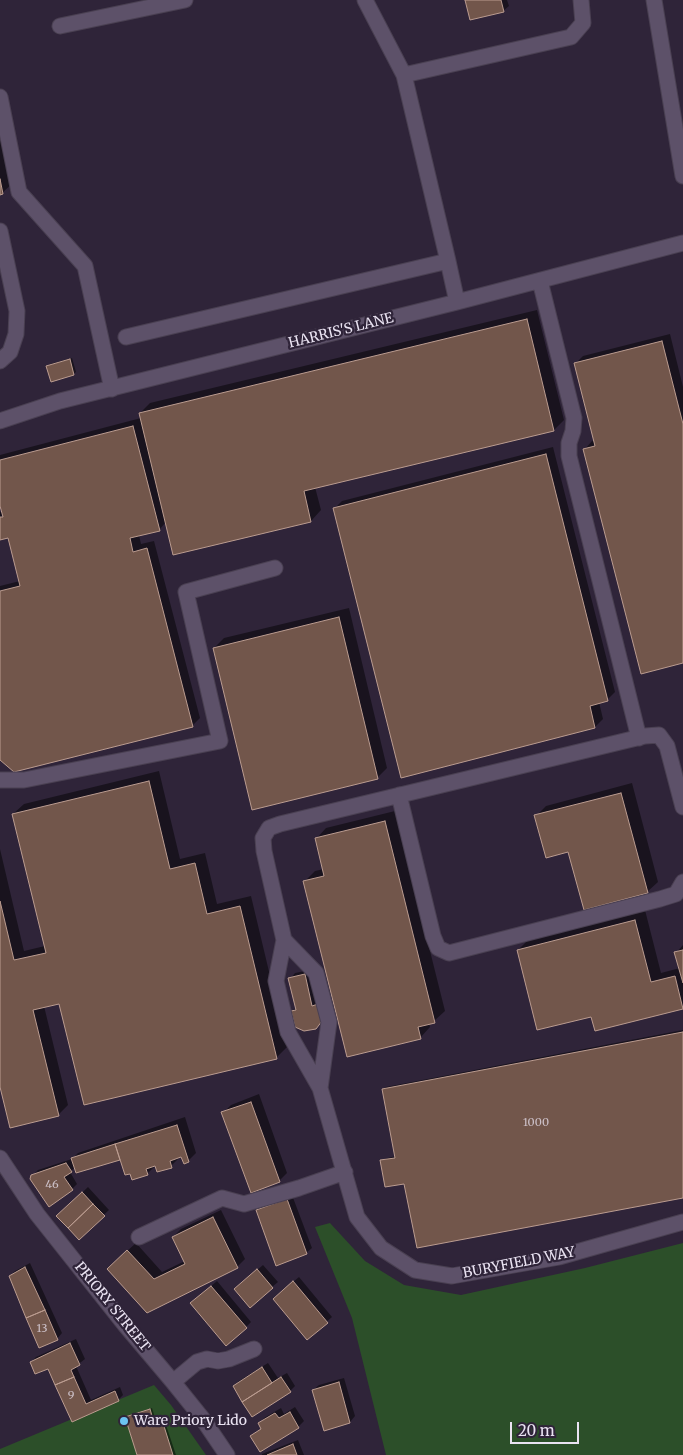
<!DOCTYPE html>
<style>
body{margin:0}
#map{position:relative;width:683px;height:1455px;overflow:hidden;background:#2f2439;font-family:Merriweather,serif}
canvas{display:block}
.scale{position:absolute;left:510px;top:1422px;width:69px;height:22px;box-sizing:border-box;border:2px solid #eae3f2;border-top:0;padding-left:6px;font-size:15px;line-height:18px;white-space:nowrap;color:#eae3f2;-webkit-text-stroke:4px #2f2439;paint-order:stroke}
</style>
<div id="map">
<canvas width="683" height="1455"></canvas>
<div class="scale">20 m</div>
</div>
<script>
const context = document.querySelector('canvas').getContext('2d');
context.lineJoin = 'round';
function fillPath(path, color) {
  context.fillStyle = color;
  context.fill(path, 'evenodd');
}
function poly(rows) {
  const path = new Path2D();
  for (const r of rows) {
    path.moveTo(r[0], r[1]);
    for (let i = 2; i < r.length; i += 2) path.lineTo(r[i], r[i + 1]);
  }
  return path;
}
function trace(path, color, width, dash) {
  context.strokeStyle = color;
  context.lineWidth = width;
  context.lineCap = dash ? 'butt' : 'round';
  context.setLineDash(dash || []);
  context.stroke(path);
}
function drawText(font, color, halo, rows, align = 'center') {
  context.font = font + ' Merriweather,serif';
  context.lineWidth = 4.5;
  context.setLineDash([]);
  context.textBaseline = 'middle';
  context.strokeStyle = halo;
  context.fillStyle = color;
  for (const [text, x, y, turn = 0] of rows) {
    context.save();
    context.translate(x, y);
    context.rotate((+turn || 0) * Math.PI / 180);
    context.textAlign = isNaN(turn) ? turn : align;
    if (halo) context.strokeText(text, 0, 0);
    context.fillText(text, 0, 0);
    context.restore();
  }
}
fillPath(poly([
 [330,1223,365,1261,404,1285,461,1295,585,1268,683,1243,683,1455,386,1455,352,1318,315,1227],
 [154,1385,171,1405,206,1455,0,1455,0,1449]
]), '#2c4f29');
fillPath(poly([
 [466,0,507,0,509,6,503,11],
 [0,120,13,183,2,193,0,194],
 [537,310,564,420,554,430,315,487,321,510,311,521,166,522,159,530,139,535,141,544,154,541,200,718,192,726,0,758,0,586,20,581,9,536,0,538,0,512,3,512,0,501,0,455,141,418,140,413,150,403],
 [670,334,683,387,683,662,585,449,592,441,595,440,575,364,583,356],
 [72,358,76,372,73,374,48,366,50,364],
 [553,447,615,692,607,700,599,702,603,719,595,727,334,509,342,501],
 [349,608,387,768,377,778,214,648,224,638],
 [159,771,180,859,205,853,217,904,251,896,287,1047,276,1058,60,1002,44,1006,68,1105,58,1115,0,1081,0,849,24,951,45,946,13,814,24,804],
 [632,783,658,882,647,892,569,851,536,816,546,806],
 [395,811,445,1011,434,1021,429,1023,430,1027,420,1038,304,882,315,871,324,869,316,839,326,828],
 [645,910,661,973,680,968,676,953,683,945,683,1008,596,1030,592,1015,518,950,528,940],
 [310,970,324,1000,296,1027,292,1011,297,1007,290,979,295,973],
 [683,1030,683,1196,405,1182,382,1161,384,1159,396,1156,383,1089,386,1087],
 [259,1094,287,1173,279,1181,223,1113,231,1105],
 [185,1117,196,1153,188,1161,182,1156,179,1157,179,1158,171,1166,156,1165,147,1174,121,1157,119,1159,75,1167,70,1172,77,1184,72,1189,32,1176,38,1170,72,1159,78,1153],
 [88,1187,109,1210,79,1238,58,1216],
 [292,1195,312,1248,306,1253,257,1211,262,1205],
 [221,1210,245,1259,237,1267,147,1312,116,1261,136,1243,162,1272,185,1261,173,1237,181,1229],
 [30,1263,62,1333,57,1339,10,1276,15,1271],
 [263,1265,278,1282,272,1287,241,1284],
 [299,1277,332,1317,308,1338,280,1293],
 [217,1281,251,1322,246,1327,197,1298],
 [76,1339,85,1359,76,1366,91,1400,120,1387,123,1395,118,1400,72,1421,48,1367,31,1362,36,1357],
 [268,1363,278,1378,287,1373,295,1386,290,1391,234,1386,239,1381],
 [344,1378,355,1416,350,1422,313,1390,319,1385],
 [295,1407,304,1421,298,1427,260,1450,251,1436,262,1428,259,1424,264,1418,281,1408,284,1414],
 [152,1408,157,1424,165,1422,176,1455,138,1455,126,1417,129,1415],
 [298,1440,304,1455,262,1455,262,1454]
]), '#0007');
const building = poly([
 [465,0,501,0,504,12,470,20,465,0],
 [0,179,3,194,0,195,0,179],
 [527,319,554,431,304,491,311,522,173,555,139,413,527,319],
 [662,341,683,424,683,663,641,674,583,449,595,446,574,363,662,341],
 [70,359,74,375,51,382,46,366,70,359],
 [133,426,160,531,130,538,133,552,147,548,193,727,14,772,0,760,0,591,20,586,8,538,0,540,0,517,3,517,0,506,0,460,133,426],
 [546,454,608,701,590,706,595,728,401,778,333,508,546,454],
 [339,617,378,779,252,810,213,648,339,617],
 [149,781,170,869,195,863,207,914,240,906,277,1059,84,1105,59,1004,33,1010,59,1116,10,1128,0,1087,0,901,14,960,46,953,12,814,149,781],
 [621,793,648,893,584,910,568,852,546,858,534,815,621,793],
 [385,821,435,1023,418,1027,421,1039,347,1057,303,881,324,876,315,838,385,821],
 [635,920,651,982,675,976,683,1009,595,1031,591,1017,537,1030,517,950,635,920],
 [683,950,683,983,674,952,683,950],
 [305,974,312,1006,318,1004,322,1021,316,1029,304,1031,295,1027,291,1011,296,1010,288,978,305,974],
 [683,1032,683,1198,417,1248,404,1184,385,1187,380,1160,395,1158,382,1089,683,1032],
 [251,1102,280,1182,251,1193,221,1112,251,1102],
 [177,1125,189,1162,184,1164,181,1157,170,1161,172,1168,157,1172,155,1166,146,1169,148,1175,132,1180,130,1174,125,1175,115,1144,177,1125],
 [115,1144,120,1160,76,1173,71,1158,115,1144],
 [66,1163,72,1172,64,1177,73,1190,49,1207,30,1179,31,1175,66,1163],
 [82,1192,93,1204,68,1228,56,1216,82,1192],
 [287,1199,307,1254,276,1266,256,1210,287,1199],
 [93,1204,105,1216,79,1240,68,1228,93,1204],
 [213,1217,238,1268,147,1313,107,1269,127,1250,154,1279,185,1264,172,1237,213,1217],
 [25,1267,45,1310,26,1318,9,1276,25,1267],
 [257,1269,273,1288,250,1308,234,1289,257,1269],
 [293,1281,328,1323,307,1340,273,1299,293,1281],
 [211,1286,247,1328,226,1346,190,1303,211,1286],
 [45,1310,58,1340,39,1348,26,1318,45,1310],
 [70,1343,80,1365,71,1370,74,1377,55,1385,48,1369,35,1374,30,1362,70,1343],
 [262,1367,272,1383,242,1402,233,1386,262,1367],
 [74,1377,86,1404,115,1391,119,1401,72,1422,55,1385,74,1377],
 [281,1377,291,1392,252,1417,242,1402,281,1377],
 [339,1382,350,1423,324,1431,312,1390,339,1382],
 [150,1409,155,1426,163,1423,173,1455,137,1455,125,1417,150,1409],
 [290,1412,299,1428,260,1452,250,1436,261,1429,258,1423,275,1413,279,1418,290,1412],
 [293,1444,297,1455,267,1455,293,1444]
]);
fillPath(building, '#72564b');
trace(building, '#bb9c90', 1);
const minor = poly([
 [365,0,404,75],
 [654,0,683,176],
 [60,26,185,0],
 [0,97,19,192,85,266,112,389],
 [0,231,17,311,16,334,10,352,0,361],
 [448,261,404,75,571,37,583,23,581,0],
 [540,281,574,418,573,431,569,443,569,456,639,738],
 [126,337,448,261,457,302],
 [0,421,60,401,457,302,683,243],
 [0,780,24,780,220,741,186,592,275,568],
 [399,795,433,936,438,948,449,953,660,899,676,894,683,882],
 [683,807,667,746,659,735,645,736,280,824,269,828,263,838,264,851,284,940,276,981,288,1032,320,1088,357,1217,381,1248,415,1270,452,1276,559,1257,683,1222],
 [284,940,316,973,329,1022,320,1088],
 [0,1158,37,1214,125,1325,173,1382,202,1418,227,1455],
 [139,1237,222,1198,244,1204,299,1188,345,1172],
 [173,1382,197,1362,207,1359,218,1361,229,1359,254,1349]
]);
trace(minor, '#4a4052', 17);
trace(minor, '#5d5169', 15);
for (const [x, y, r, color] of [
 [124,1421,5,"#6cc3f2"]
]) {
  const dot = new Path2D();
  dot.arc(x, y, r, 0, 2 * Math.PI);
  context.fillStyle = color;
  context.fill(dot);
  trace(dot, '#2f2439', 2);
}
drawText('11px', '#ccc0c8', null, [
 ["1000",536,1123],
 ["46",52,1185],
 ["13",42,1329],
 ["9",71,1396]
]);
drawText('14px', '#eae3f2', '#2f2439', [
 ["HARRIS'S LANE",341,331,-14],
 ["BURYFIELD WAY",519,1263,-11],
 ["PRIORY STREET",112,1307,51]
]);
drawText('14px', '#eae3f2', '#2f2439', [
 ["Ware Priory Lido",134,1421]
], 'left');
</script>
